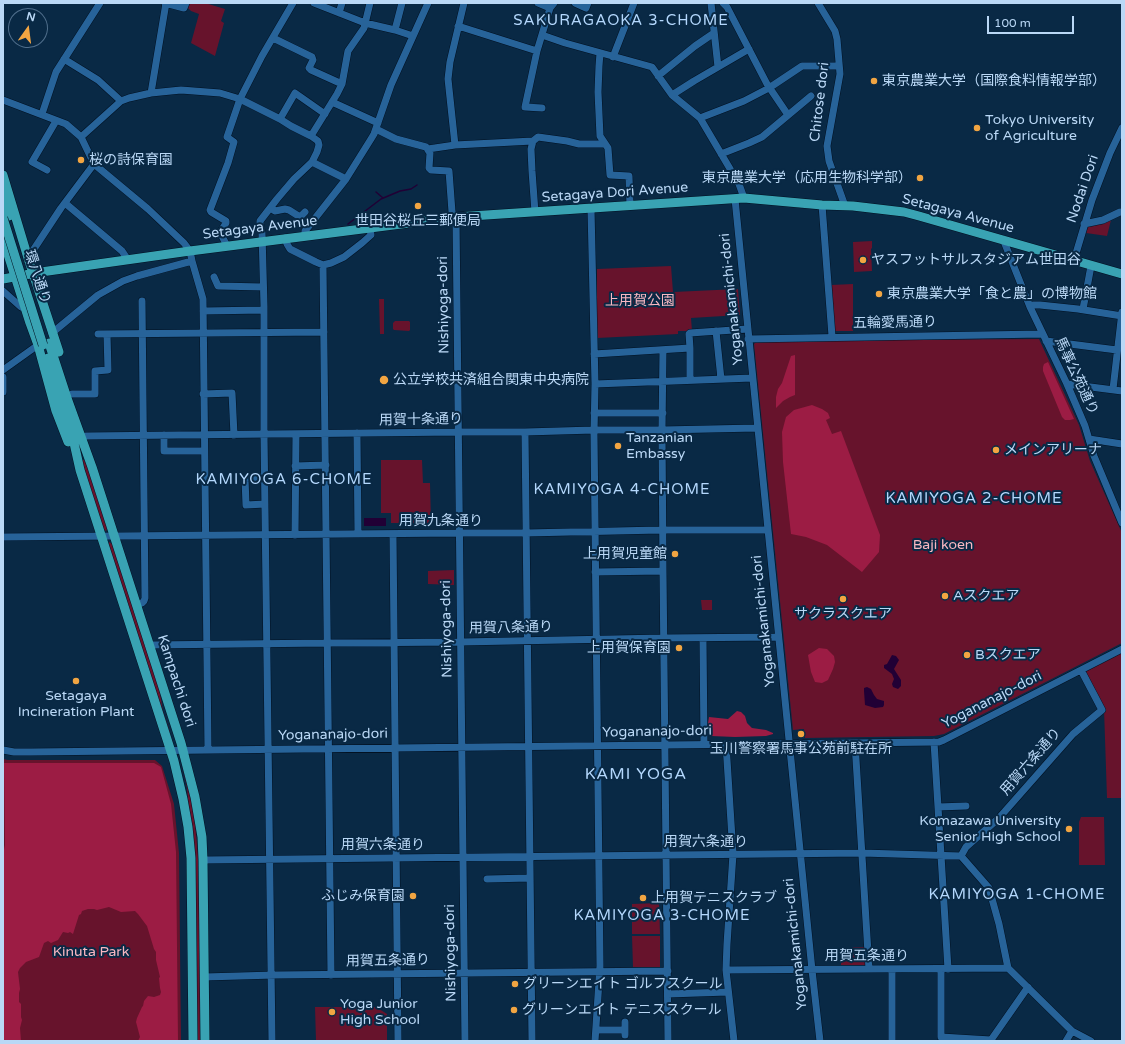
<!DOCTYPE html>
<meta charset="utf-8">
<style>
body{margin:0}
#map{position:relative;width:1125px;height:1044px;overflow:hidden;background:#092945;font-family:"Varela Round",sans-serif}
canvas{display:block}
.frame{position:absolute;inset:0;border:4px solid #bad8f6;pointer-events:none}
.north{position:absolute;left:8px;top:8px;width:40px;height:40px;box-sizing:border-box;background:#092945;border:1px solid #506f8c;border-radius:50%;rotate:14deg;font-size:11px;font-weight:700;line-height:16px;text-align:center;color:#bad8f6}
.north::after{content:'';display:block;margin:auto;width:14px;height:18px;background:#f2a542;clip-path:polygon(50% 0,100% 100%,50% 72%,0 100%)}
.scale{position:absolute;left:987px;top:16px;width:87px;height:18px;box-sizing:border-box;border:2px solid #bad8f6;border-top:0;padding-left:5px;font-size:12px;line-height:14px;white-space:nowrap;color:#bad8f6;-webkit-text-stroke:3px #092945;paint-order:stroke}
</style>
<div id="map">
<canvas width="1125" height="1044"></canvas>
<div class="frame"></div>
<div class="north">N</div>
<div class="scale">100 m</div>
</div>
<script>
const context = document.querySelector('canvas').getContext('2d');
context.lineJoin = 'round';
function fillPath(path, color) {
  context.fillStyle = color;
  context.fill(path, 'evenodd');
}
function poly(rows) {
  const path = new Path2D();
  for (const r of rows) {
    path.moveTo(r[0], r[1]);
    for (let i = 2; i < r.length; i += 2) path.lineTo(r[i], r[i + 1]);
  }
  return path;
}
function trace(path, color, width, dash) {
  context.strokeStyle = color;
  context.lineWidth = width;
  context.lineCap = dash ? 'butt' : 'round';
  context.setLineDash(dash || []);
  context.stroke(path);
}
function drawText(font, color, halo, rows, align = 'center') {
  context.font = font + ' "Varela Round","Noto Sans JP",sans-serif';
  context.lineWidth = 4;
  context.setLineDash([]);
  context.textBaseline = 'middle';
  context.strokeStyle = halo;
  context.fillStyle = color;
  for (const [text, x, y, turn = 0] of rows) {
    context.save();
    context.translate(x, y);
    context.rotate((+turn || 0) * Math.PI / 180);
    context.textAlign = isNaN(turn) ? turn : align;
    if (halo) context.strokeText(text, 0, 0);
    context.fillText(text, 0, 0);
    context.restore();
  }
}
fillPath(poly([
 [188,3,205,3,225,9,221,21,224,23,215,56,191,43,199,14,191,11,187,7],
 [1111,220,1107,236,1086,233,1088,227,1105,223],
 [872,241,872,248,871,249,872,271,854,272,853,242],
 [671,266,673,292,738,289,740,315,691,318,692,331,678,331,678,334,597,338,597,269],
 [853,284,853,331,835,331,831,285],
 [379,299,384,299,384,334,380,334],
 [395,321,409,321,410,322,410,330,409,331,394,330,393,329,393,323],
 [1039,339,1079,425,1090,461,1122,533,1122,643,944,734,934,736,805,738,804,729,793,730,754,344,757,341],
 [85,459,107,528,106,531,103,529,82,461],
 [381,460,422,460,423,483,430,483,431,523,391,523,391,513,381,513],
 [109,542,112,544,159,688,163,711,170,732,169,733,109,545],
 [454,570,454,585,428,584,428,571],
 [701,600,712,600,712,610,702,610],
 [1122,653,1122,798,1107,798,1104,709,1084,671],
 [3,759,8,760,155,760,162,766,174,804,179,853,181,1041,3,1041],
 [183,764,190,793,195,824,198,855,201,1041,197,1041,189,811,187,788,182,765],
 [1081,817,1104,817,1105,865,1079,865,1079,822],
 [659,903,660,934,632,934,632,904],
 [632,936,660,936,660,967,633,967],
 [865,947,865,965,841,965,840,948],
 [315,1007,376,1007,387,1014,387,1041,316,1041]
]), '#67132c');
fillPath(poly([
 [795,355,795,395,790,397,783,401,776,408,776,397,778,389,782,383,791,356],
 [1048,362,1074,419,1070,420,1065,420,1062,417,1043,371,1043,367,1044,364],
 [812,405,822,409,828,413,830,418,826,420,832,434,841,431,880,535,879,552,862,572,827,545,806,537,791,534,783,462,782,432,786,417,794,410],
 [819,648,827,649,834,656,835,662,833,669,828,680,822,683,815,682,811,672,808,655],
 [737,711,741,712,745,716,747,723,752,728,766,730,773,733,773,734,766,736,735,737,711,736,707,730,709,717,728,719],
 [4,763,154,763,161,767,171,804,176,852,178,1041,138,1041,140,1037,136,1022,137,1018,142,1007,143,1006,144,1001,148,996,154,997,160,995,161,992,160,988,159,978,160,977,156,960,156,952,154,949,147,926,138,914,135,911,121,912,109,907,97,910,94,909,88,909,82,911,81,914,79,915,73,934,70,932,68,933,63,932,58,940,51,943,48,941,44,943,39,957,26,962,20,968,18,972,20,989,19,993,19,1002,21,1004,21,1017,22,1020,20,1028,21,1041,3,1041,3,854,5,845]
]), '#9c1c44');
fillPath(poly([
 [364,518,386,518,386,526,364,526],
 [892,655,896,656,899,660,894,669,901,680,901,686,898,689,893,687,892,684,894,679,892,674,884,668,884,665,887,664],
 [867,687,871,689,874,695,877,699,884,701,884,705,883,707,875,708,865,705,864,691,864,688]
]), '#210035');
trace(poly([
 [376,192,383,198],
 [348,224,381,199,400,191,411,189,417,185]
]), '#210035', 1.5);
const minor = poly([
 [165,3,184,8,186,3],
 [314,3,365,23,395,30,413,36],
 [538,3,550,8],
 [575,3,586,8,588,3],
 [711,3,718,67],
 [723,3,727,7,767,84,788,115],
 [818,3,835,31,837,39,840,74,827,146,829,161,845,206],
 [339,13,342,3],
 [458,26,537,51],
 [395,30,402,3],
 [542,35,565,43,652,67,672,95,700,118,739,184,744,198],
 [273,38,312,57,313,60,309,68,311,70,342,84],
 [600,53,599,66,598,92,600,136,608,148,610,175,629,176,630,206],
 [613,57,634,3],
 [64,59,98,80,121,101],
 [658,76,695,46,714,33],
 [151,93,166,3],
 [672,95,694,81,749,49],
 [3,100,66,124,81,137,94,164,148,209,184,243,190,251,192,261,137,276,123,281,98,295,52,333],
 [332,102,378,123],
 [542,108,525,107,537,51,550,8,554,3],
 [42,114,56,72,100,3],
 [700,118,744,101,769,88,802,66,839,66],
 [280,119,295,93,325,114],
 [376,129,396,139,426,147,430,153,429,168,431,170,449,171,452,212,456,217,465,1041],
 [311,136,337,94,342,84,348,51,364,28,370,3],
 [81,137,121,101,129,98,151,93,181,90,220,93,240,99,280,119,291,126,311,136,318,141,319,145,317,152,312,162,294,179,277,199,260,221,260,224,262,233,264,306,264,434,272,1041],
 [533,141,531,149,532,171,535,212],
 [455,145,448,79,450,62,464,3],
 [428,149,455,145,533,141,538,137,567,141,579,144,605,144],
 [721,154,749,143,762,137,811,96],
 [312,162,346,179],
 [47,170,32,162,56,121],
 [735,199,812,970,820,1041],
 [65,203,122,251,128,260],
 [822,205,832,336],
 [270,208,275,211,285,209,289,210,300,217,305,212],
 [591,209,595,384,594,434,600,966,595,1041],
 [1084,224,1103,220,1120,212,1122,212],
 [305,236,305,231,346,179,371,139,374,134,391,85,428,3],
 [285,238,287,244,290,249,316,262,323,265,331,263,344,257,362,243,371,235,370,228],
 [1005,241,1005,244,1030,307,1067,384,1085,426,1094,456,1122,523],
 [227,246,221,234,221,231,226,223,226,221,211,212,210,210,228,163,234,142,227,137,240,99,262,56,293,3],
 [28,258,61,208,94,164],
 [1074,260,1092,200,1110,153,1122,128],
 [192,261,203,299,208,750],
 [323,265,331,975],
 [214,277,218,286,263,287],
 [3,291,21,307],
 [1030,307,1033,305,1040,305,1078,309,1122,316],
 [1083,309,1091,266],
 [203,311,264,310],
 [716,331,721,379],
 [98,334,324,332],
 [748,339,1042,334],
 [1046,341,1117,350],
 [690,348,690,380],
 [663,350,662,430,663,571,668,1041],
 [594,354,690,348,689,334,690,333,748,329],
 [3,370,38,345],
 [3,377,3,392],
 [595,384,752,378],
 [1067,384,1122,391],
 [1113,389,1122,312],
 [72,394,95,394,95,371,108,370,107,334],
 [203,394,232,393,234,435],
 [594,413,663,413],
 [525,432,532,1041],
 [357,433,358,534],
 [164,435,164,451,204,451],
 [86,436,458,432,525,432,594,430,662,430,757,428],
 [1089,439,1122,444],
 [295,466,326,465],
 [264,477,245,478,246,505,265,504],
 [393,534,398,1041],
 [295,535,296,434],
 [3,537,459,533,526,533,660,530,767,530],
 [595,572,663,571],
 [136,605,142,603,144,601,145,598,142,301],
 [703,638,704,744],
 [149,645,328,643,461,642,664,638,778,637],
 [934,742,948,969],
 [855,743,869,969],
 [726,744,733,854,727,944,726,970,734,1041],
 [3,750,14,752,31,752,939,742,944,740,1122,649],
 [938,807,966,806],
 [961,856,989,888,999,924,1008,968,1072,1031,1091,1041],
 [203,860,862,853,961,856,966,847,999,818,1073,734,1102,710,1081,670],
 [487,879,530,878],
 [892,969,892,1041],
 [941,969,941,1037,991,1040,1028,987],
 [726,970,1008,968],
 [204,977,275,975,668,971],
 [668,994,728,992],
 [596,1030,625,1030],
 [625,1035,625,1022],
 [1066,1041,1072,1031]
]);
const major = poly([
 [3,175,28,258,59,352],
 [3,198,9,216],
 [3,239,30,323,38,345,56,411,68,442],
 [3,279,41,272,190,251,456,217,744,198,822,205,853,206,904,212,919,216,1122,274],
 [49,343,67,398,92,467,181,743,195,797,202,837,203,860,205,1041],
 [48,358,74,443,80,470,174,761,183,799,188,827,191,858,193,1041]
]);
trace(minor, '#021122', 8);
trace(major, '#021122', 10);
trace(minor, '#276399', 7);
trace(major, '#39a3b3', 9);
const majorBridge = poly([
 [3,218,43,345]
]);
trace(majorBridge, '#021122', 10, []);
trace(majorBridge, '#39a3b3', 9);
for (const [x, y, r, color] of [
 [874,81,4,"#f2a542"],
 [977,128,4,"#f2a542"],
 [81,160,4,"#f2a542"],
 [920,178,4,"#f2a542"],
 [418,206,4,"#f2a542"],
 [863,260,4,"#f2a542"],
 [879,294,4,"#f2a542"],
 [384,380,5,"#f2a542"],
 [618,446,4,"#f2a542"],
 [996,450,4,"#f2a542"],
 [675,554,4,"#f2a542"],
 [945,596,4,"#f2a542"],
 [843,599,4,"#f2a542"],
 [679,648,4,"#f2a542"],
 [967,655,4,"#f2a542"],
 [76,681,4,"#f2a542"],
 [801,734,4,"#f2a542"],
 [1069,829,4,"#f2a542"],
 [413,896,4,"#f2a542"],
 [643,898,4,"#f2a542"],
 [515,984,4,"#f2a542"],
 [514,1010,4,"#f2a542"],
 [332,1012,4,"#f2a542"]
]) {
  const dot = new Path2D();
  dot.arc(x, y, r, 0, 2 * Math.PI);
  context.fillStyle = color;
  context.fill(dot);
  trace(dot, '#092945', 1.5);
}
drawText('14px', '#bad8f6', '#092945', [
 ["東京農業大学（国際食料情報学部）",882,81],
 ["Tokyo University",985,120],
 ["of Agriculture",985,136],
 ["桜の詩保育園",89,160],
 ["東京農業大学（応用生物科学部）",912,178,"right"],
 ["世田谷桜丘三郵便局",418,221,"center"],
 ["ヤスフットサルスタジアム世田谷",871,260],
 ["東京農業大学「食と農」の博物館",887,294],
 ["公立学校共済組合関東中央病院",393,380],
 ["Tanzanian",626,438],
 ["Embassy",626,454],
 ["メインアリーナ",1004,450],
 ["上用賀児童館",667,554,"right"],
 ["Aスクエア",953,596],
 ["サクラスクエア",843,614,"center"],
 ["上用賀保育園",671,648,"right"],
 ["Bスクエア",975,655],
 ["Setagaya",76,696,"center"],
 ["Incineration Plant",76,712,"center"],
 ["玉川警察署馬事公苑前駐在所",801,749,"center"],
 ["Komazawa University",1061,821,"right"],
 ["Senior High School",1061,837,"right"],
 ["ふじみ保育園",405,896,"right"],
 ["上用賀テニスクラブ",651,898],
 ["グリーンエイト ゴルフスクール",523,984],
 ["Yoga Junior",340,1004],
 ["High School",340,1020],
 ["グリーンエイト テニススクール",522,1010]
], 'left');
drawText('14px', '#bad8f6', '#092945', [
 ["Chitose dori",820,102,-83],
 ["Nodai Dori",1083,189,-71],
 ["Setagaya Dori Avenue",615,193,-4],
 ["Setagaya Avenue",958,214,15],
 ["Setagaya Avenue",260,228,-7],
 ["環八通り",37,277,72],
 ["Yoganakamichi-dori",732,299,-96],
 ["Nishiyoga-dori",444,305,-91],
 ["五輪愛馬通り",895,323,-1],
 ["馬事公苑通り",1076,376,65],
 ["用賀十条通り",421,420,-1],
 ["用賀九条通り",441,521],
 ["Yoganakamichi-dori",764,621,-96],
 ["用賀八条通り",511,628,-1],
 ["Nishiyoga-dori",447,629,-91],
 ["Kampachi dori",176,681,72],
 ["Yogananajo-dori",992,700,-27],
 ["Yogananajo-dori",657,732,-1],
 ["Yogananajo-dori",333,735,-1],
 ["用賀六条通り",1031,762,-49],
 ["用賀六条通り",706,842],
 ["用賀六条通り",383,845],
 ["Yoganakamichi-dori",796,944,-96],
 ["Nishiyoga-dori",451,953,-91],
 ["用賀五条通り",867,956],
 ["用賀五条通り",388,961,-1]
]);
drawText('14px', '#f9b7c1', '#092945', [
 ["上用賀公園",640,301],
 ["Baji koen",943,545],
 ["Kinuta Park",91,952]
]);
context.letterSpacing = '1px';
drawText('15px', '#b4d8fd', '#092945', [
 ["SAKURAGAOKA 3-CHOME",621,21],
 ["KAMIYOGA 6-CHOME",284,480],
 ["KAMIYOGA 4-CHOME",622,490],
 ["KAMIYOGA 2-CHOME",974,499],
 ["KAMIYOGA 1-CHOME",1017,895],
 ["KAMIYOGA 3-CHOME",662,916]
]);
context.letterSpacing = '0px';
context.letterSpacing = '1px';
drawText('16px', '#b4d8fd', '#092945', [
 ["KAMI YOGA",636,775]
]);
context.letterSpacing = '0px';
</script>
